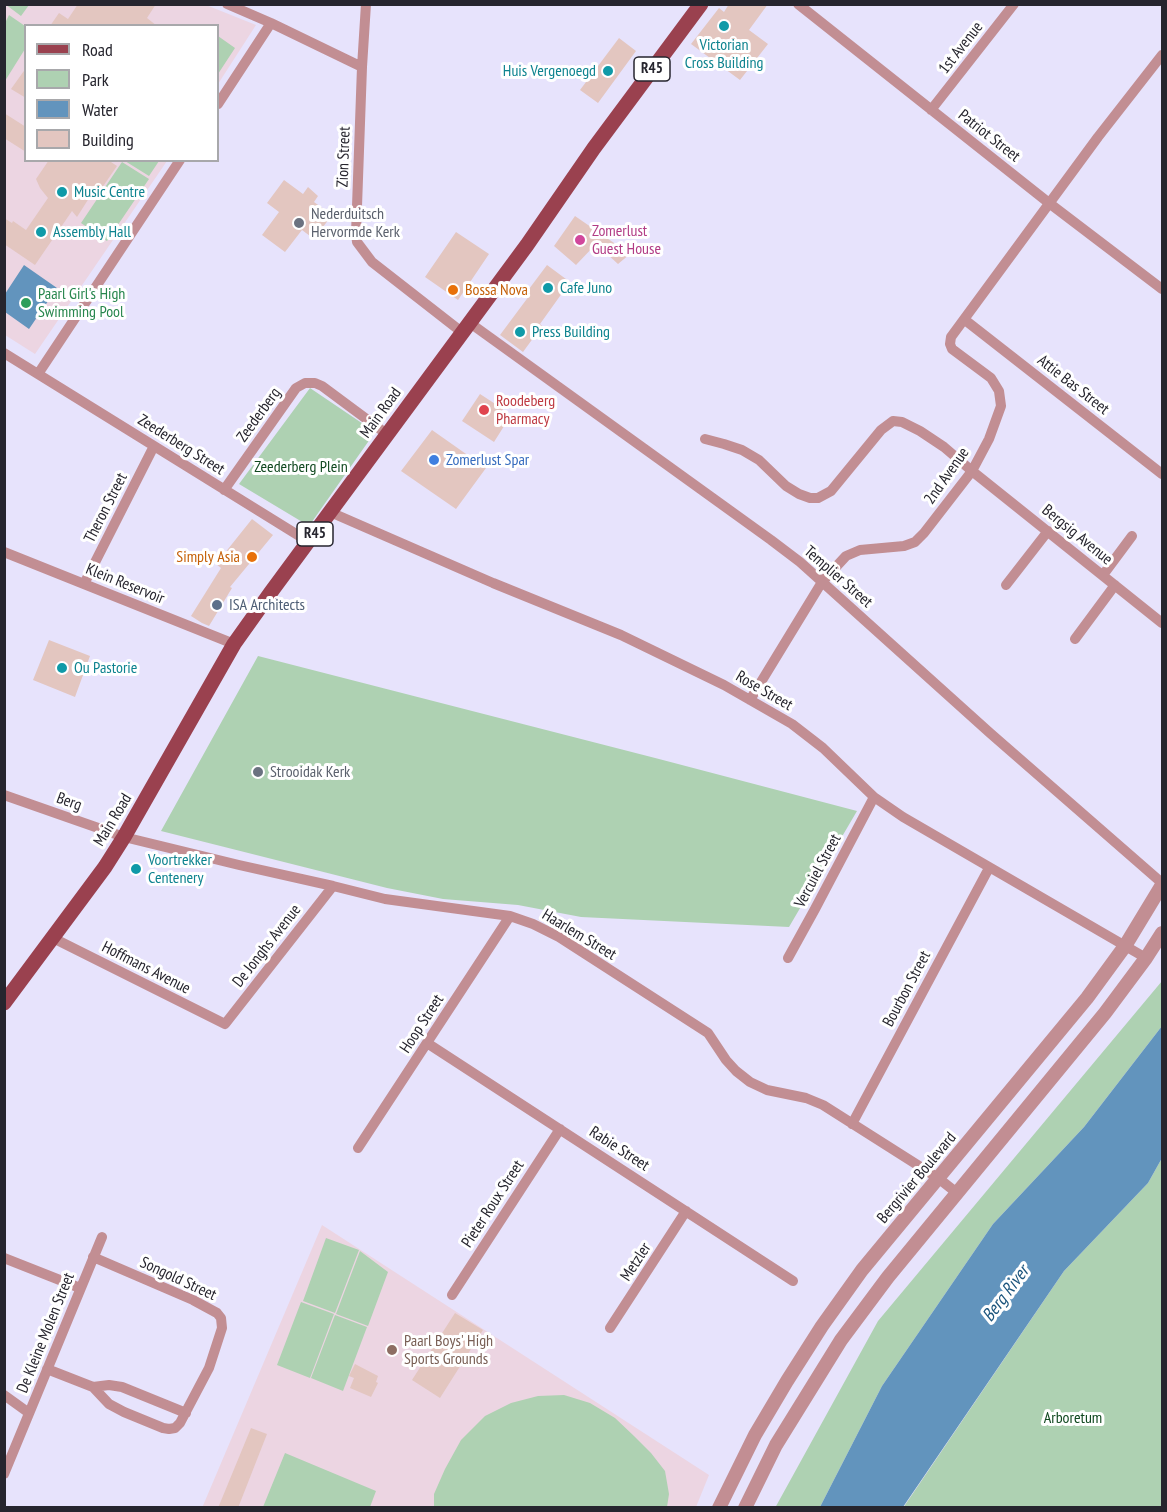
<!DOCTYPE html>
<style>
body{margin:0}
#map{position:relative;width:1167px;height:1512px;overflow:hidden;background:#e7e3fc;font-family:"PT Sans Narrow",sans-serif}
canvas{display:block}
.frame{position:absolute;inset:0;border:6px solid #26252e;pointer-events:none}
.legend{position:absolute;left:24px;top:24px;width:195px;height:138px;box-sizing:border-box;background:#fff;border:2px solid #a8a8ab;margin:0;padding:8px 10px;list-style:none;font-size:18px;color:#26252e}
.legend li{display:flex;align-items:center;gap:12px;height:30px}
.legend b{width:30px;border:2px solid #a8a8ab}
</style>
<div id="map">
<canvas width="1167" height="1512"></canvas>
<div class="frame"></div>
<ul class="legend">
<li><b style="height:8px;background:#9a414f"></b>Road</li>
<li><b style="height:16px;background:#aed1b2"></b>Park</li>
<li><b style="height:16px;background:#6294bd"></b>Water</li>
<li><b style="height:16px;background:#e3c6c0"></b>Building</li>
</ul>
</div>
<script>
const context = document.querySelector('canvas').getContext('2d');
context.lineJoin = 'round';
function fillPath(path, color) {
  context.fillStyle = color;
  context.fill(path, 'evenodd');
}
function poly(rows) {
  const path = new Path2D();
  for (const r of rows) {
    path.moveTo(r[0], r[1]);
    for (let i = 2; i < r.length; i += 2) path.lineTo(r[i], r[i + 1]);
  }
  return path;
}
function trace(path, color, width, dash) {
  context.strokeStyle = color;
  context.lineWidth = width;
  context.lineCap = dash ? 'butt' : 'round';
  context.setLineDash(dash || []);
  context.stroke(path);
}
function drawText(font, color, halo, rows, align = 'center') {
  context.font = font + ' "PT Sans Narrow",sans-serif';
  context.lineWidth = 6;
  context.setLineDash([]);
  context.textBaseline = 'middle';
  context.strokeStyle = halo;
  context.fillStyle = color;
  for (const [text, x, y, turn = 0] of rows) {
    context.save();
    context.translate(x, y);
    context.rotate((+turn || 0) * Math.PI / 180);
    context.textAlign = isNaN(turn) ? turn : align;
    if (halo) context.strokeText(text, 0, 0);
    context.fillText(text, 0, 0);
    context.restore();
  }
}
fillPath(poly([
 [4,5,206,5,256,25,218,84,218,26,26,26,26,160,167,161,35,354,5,335],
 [322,1225,709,1475,696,1507,202,1508]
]), '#ecd5e2');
fillPath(poly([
 [5,4,29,4,29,5,21,16],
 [9,15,25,26,25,49,5,81,5,23],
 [218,36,235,48,218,74],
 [125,161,159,160,159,161,149,176],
 [122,162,149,179,107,241,81,223],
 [310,388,375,432,309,526,239,484],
 [258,656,659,759,857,811,789,927,581,917,518,905,443,899,387,888,161,831],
 [1162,981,1162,1026,1084,1127,993,1224,882,1386,820,1507,775,1508,878,1321],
 [1162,1158,1162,1507,903,1508,1064,1271,1148,1183],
 [326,1238,359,1250,335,1313,303,1301],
 [360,1251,388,1272,368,1326,336,1314],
 [301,1302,334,1314,310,1378,277,1365],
 [335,1315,367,1327,343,1391,311,1378],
 [564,1395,590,1403,615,1418,634,1436,651,1453,665,1471,669,1494,667,1507,434,1507,434,1494,445,1469,461,1440,485,1416,511,1403,538,1396],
 [285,1453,376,1491,370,1507,263,1507]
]), '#aed1b2');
fillPath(poly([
 [24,265,57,288,29,329,5,312,5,294],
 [1162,1026,1162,1158,1148,1183,1064,1271,903,1507,820,1507,882,1386,993,1224,1084,1127]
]), '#6294bd');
fillPath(poly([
 [78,4,156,4,147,18,157,26,50,26,59,13,68,19],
 [729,4,768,4,749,30,768,44,740,80,691,44,719,8,724,12],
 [619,38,636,51,598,103,580,90],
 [26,68,26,98,11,89],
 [4,113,26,127,26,152,4,138],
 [49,160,108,160,117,166,95,198,91,195,77,217,72,211,35,265,4,244,4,218,12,223,13,221,26,230,48,198,40,188,36,179],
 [284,180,303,194,308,187,318,196,314,202,332,215,314,239,302,230,285,252,262,235,279,212,267,203],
 [575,216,630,254,618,264,596,244,576,265,554,246],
 [456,232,489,254,458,300,425,277],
 [547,265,570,282,540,324,542,326,523,352,500,335,529,296,526,293],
 [480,394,503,409,498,418,506,423,494,442,462,421],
 [432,430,486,468,456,509,401,471],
 [252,519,273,535,230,587,232,588,209,626,202,623,191,616,221,568,216,564],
 [49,640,90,656,75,697,33,680],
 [455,1313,483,1330,440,1398,412,1380],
 [355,1364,378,1376,376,1382,378,1383,371,1397,350,1388,354,1378,349,1376],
 [251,1428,267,1434,238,1508,218,1508]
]), '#e3c6c0');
trace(poly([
 [227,4,271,23,362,67],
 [366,4,362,67,356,234,357,242,372,262,463,333],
 [798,4,1049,203,1162,289],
 [218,104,271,23],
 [931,110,1014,4],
 [965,320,1162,474],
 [470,323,771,540,800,562,990,733,1162,883],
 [4,353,309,542],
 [38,374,180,160],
 [705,439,724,444,742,450,759,460,786,486,799,494,810,498,818,498,831,491,881,430,893,421,902,422,920,431,944,447,972,471,1162,623],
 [224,490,296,388,305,383,315,383,322,386,388,435],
 [330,512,493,583,621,635,724,685,792,724,823,748,874,797,903,817,1146,958],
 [4,552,234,644],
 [1103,575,1132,536],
 [84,584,154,446],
 [1006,585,1048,531],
 [1075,639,1115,585],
 [750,700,822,582,846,556,860,550,904,546,915,542,924,533,972,471,989,439,1001,406,999,391,991,378,952,349,950,344,951,337,1098,137,1162,55],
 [4,795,124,837,239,865,333,886,385,899,510,916,533,924,559,937,708,1033,726,1060,736,1071,750,1082,767,1090,806,1098,823,1105,938,1178,957,1193],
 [53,938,225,1024,333,886],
 [788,958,815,909,874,797],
 [427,1043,793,1281],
 [852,1124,989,868],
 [358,1148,510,916],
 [4,1258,80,1288],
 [452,1295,560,1129],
 [610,1328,686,1211],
 [47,1369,93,1387,109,1404,124,1412,163,1428,169,1429,175,1428,180,1423,209,1368,222,1328,221,1318,217,1313,193,1300,93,1257],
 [93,1387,109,1385,122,1387,186,1413],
 [4,1395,29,1413],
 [4,1474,102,1237]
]), '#c28e93', 10);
trace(poly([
 [719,1508,755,1435,787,1381,822,1326,862,1270,1087,998,1125,946,1162,885],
 [745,1508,776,1445,841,1340,888,1277,1105,1013,1146,958,1162,933]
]), '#c28e93', 14);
trace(poly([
 [4,1003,105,867,124,837,234,644,271,592,527,245,594,148,701,4]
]), '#9a414f', 15);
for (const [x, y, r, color] of [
 [724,26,6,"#0f9aa8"],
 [608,71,6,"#0f9aa8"],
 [62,192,6,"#0f9aa8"],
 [299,223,6,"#6b7280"],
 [41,232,6,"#0f9aa8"],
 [580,240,6,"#d1479c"],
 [548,288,6,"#0f9aa8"],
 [453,290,6,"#e8710a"],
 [26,303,6,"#2e9e5b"],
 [520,332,6,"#0f9aa8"],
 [484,410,6,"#e0444e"],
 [434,460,6,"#3f7fe0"],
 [252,557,6,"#e8710a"],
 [217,605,6,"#5c6f8a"],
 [62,668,6,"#0f9aa8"],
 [258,772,6,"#6b7280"],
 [136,869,6,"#0f9aa8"],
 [392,1350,6,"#8d6e63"]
]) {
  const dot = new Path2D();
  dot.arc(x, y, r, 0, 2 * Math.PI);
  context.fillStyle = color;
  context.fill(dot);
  trace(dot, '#fff', 2);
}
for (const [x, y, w] of [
 [652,69,36],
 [315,534,36]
]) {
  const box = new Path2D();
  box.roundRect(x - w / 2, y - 12, w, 24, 4.5);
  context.fillStyle = '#fff';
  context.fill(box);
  trace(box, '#26252e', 1.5);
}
drawText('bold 15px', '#26252e', null, [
 ["R45",652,69],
 ["R45",315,534]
]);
drawText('16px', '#0d838f', '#fff', [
 ["Victorian",724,45,"center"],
 ["Cross Building",724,63,"center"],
 ["Huis Vergenoegd",596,71,"right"],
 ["Music Centre",74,192],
 ["Assembly Hall",53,232],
 ["Cafe Juno",560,288],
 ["Press Building",532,332],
 ["Ou Pastorie",74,668],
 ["Voortrekker",148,860],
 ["Centenery",148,878]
], 'left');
drawText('16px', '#26252e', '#fff', [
 ["1st Avenue",961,48,-52],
 ["Patriot Street",989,136,38],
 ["Zion Street",344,157,-88],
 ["Attie Bas Street",1073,385,38],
 ["Main Road",381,413,-54],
 ["Zeederberg",259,415,-54],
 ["Zeederberg Street",181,445,32],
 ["2nd Avenue",947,476,-55],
 ["Theron Street",106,508,-63],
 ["Bergsig Avenue",1077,535,39],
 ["Templier Street",838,577,41],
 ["Klein Reservoir",125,584,22],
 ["Rose Street",764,691,30],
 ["Berg",69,802,20],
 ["Main Road",113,820,-59],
 ["Vercuiel Street",818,871,-62],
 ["Haarlem Street",579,935,31],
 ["De Jonghs Avenue",267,946,-52],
 ["Hoffmans Avenue",146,968,27],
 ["Bourbon Street",907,989,-62],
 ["Hoop Street",422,1024,-57],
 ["Rabie Street",619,1149,33],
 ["Bergrivier Boulevard",917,1178,-50],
 ["Pieter Roux Street",493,1204,-57],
 ["Metzler",636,1262,-57],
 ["Songold Street",178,1279,25],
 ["De Kleine Molen Street",46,1333,-68]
]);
drawText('16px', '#5b616d', '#fff', [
 ["Nederduitsch",311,214],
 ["Hervormde Kerk",311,232],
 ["Strooidak Kerk",270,772]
], 'left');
drawText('16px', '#b23c85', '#fff', [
 ["Zomerlust",592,231],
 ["Guest House",592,249]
], 'left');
drawText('16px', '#c56008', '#fff', [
 ["Bossa Nova",465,290],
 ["Simply Asia",240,557,"right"]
], 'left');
drawText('16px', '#27864d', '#fff', [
 ["Paarl Girl's High",38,294],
 ["Swimming Pool",38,312]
], 'left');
drawText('16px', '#be3a42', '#fff', [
 ["Roodeberg",496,401],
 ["Pharmacy",496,419]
], 'left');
drawText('16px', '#366cbe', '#fff', [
 ["Zomerlust Spar",446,460]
], 'left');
drawText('16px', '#10481f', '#fff', [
 ["Zeederberg Plein",301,467],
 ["Arboretum",1073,1418]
]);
drawText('16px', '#4e5e75', '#fff', [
 ["ISA Architects",229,605]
], 'left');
drawText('16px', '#785e54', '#fff', [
 ["Paarl Boys' High",404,1341],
 ["Sports Grounds",404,1359]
], 'left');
drawText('italic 18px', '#1c557d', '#fff', [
 ["Berg River",1006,1294,-53]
]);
</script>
